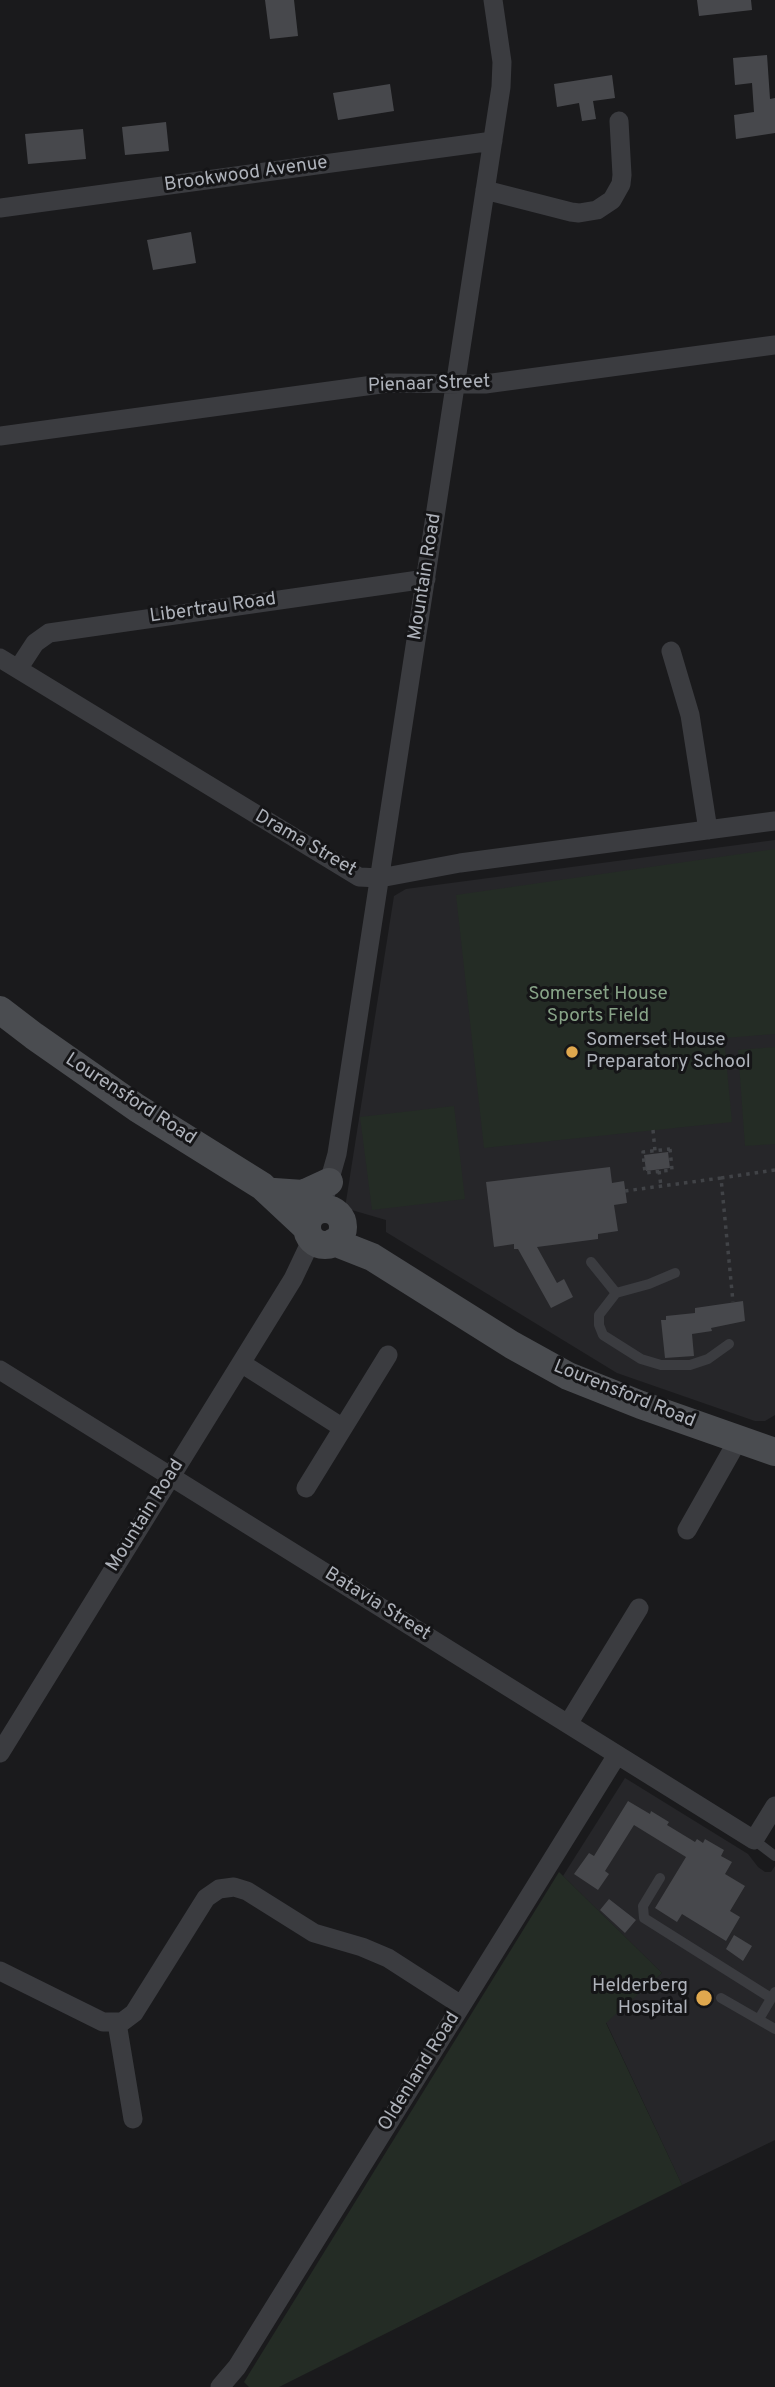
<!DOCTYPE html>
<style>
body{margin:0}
canvas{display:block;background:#1a1a1c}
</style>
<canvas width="775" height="2387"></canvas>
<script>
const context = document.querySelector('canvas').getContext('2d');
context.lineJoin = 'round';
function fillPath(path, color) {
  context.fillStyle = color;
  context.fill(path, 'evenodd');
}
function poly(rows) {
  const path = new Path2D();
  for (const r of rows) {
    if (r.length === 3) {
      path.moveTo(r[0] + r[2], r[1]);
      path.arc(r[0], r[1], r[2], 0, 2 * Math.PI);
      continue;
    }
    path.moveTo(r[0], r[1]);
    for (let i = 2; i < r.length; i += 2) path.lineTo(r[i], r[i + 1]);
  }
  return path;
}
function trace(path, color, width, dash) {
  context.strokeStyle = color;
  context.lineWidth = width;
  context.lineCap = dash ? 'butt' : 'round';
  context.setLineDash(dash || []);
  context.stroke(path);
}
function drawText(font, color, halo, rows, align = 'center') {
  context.font = font + ' Overpass,sans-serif';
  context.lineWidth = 6;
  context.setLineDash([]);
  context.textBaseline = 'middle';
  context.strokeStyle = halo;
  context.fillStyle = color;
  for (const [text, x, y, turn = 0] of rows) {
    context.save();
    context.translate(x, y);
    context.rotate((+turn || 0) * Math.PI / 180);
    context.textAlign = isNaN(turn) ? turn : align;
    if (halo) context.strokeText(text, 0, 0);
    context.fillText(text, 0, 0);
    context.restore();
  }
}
fillPath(poly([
 [775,840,775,1415,765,1421,755,1421,617,1373,386,1232,386,1220,345,1208,394,896,406,889],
 [625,1778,748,1854,758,1867,765,1872,771,1872,775,1866,775,2140,682,2185,606,2022,662,1973,563,1876]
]), '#262629');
fillPath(poly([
 [775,849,775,1034,724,1038,732,1122,484,1148,456,895],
 [775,1047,775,1144,745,1146,738,1050],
 [454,1106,465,1199,372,1210,360,1117],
 [559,1872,662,1973,606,2023,682,2185,279,2387,249,2387,244,2382]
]), '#242c25');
fillPath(poly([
 [265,0,294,0,298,36,270,39],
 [697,0,751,0,752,10,699,16],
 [767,55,770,99,775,98,775,133,736,139,734,115,754,112,752,83,735,85,733,58],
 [612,75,615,98,593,101,596,119,582,121,579,103,557,107,554,84],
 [390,84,394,111,338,120,333,93],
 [166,122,169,151,125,155,122,127],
 [83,129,86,159,28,164,25,134],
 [191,232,196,263,153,270,147,240],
 [668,1152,670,1168,646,1171,644,1155],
 [610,1167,612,1183,624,1181,627,1203,614,1205,618,1231,598,1234,598,1239,537,1247,557,1283,564,1279,573,1297,551,1308,518,1249,514,1249,514,1244,494,1247,486,1182],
 [743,1301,745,1321,711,1328,712,1331,692,1334,694,1356,665,1358,661,1320,666,1320,666,1316,695,1313,695,1308],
 [628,1801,650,1814,651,1811,669,1822,667,1825,695,1842,697,1839,703,1843,705,1839,724,1850,721,1856,732,1862,725,1874,745,1886,730,1911,740,1917,726,1941,682,1914,677,1922,655,1908,686,1857,634,1825,605,1871,609,1874,598,1890,574,1874,589,1853,594,1856],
 [609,1899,636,1920,625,1933,600,1910],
 [734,1935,752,1946,743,1961,726,1949]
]), '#47484c');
trace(poly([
 [653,1130,655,1151],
 [670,1149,672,1170,645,1173,643,1152,670,1149],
 [659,1171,661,1186],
 [721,1178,775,1170],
 [625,1191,721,1178,733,1302]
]), '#414347', 3.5, [3.5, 5]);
trace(poly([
 [591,1262,616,1293],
 [675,1273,649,1284,616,1293,599,1315,599,1325,603,1335,641,1359,661,1365,690,1365,708,1359,729,1344],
 [754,1840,775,1856],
 [660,1878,643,1906,644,1918,771,1998],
 [721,1998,775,2029],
 [759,2019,775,1992]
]), '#3b3c40', 10);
trace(poly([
 [485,190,571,212,579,213,597,210,612,200,621,184,622,175,619,121],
 [0,208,493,141],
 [0,436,388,383,485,384,775,345],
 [671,651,690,715,708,830],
 [0,658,359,877,380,878,460,863,775,821],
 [18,669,35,643,49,633,426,579],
 [321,1210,337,1154,501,87,502,62,493,0],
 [241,1363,343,1428],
 [0,1370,754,1840,775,1806],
 [306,1488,388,1355],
 [687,1530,738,1440],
 [568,1724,639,1608],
 [0,1753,293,1279,312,1239],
 [0,1971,103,2022,122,2022,134,2013,206,1898,219,1889,234,1887,247,1891,314,1933,362,1947,388,1958,461,2005],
 [117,2023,133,2119],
 [220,2387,237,2367,617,1755]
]), '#3b3c40', 19);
trace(poly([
 [0,1010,34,1036,137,1108,262,1186,307,1228],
 [274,1192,303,1194,329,1182],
 [325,1227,18],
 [334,1242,372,1257,512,1345,568,1376,641,1405,775,1452]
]), '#4a4c50', 28);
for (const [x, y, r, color] of [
 [572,1052,7,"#e0a84e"],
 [704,1998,9,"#e0a84e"]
]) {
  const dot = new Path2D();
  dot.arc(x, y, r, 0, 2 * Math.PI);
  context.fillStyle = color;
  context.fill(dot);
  trace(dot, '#151517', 2.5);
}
drawText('19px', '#aeb2ba', '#151517', [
 ["Brookwood Avenue",246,175,-8],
 ["Pienaar Street",429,385,-2],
 ["Mountain Road",426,577,-81],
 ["Libertrau Road",213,609,-8],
 ["Drama Street",305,844,30],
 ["Lourensford Road",130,1100,33],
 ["Lourensford Road",624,1395,22],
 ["Mountain Road",146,1516,-58],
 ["Batavia Street",377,1605,32],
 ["Oldenland Road",420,2072,-58]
]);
drawText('19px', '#87a387', '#151517', [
 ["Somerset House",598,995],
 ["Sports Field",598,1017]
]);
drawText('19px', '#aeb2ba', '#151517', [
 ["Somerset House",586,1041],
 ["Preparatory School",586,1063],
 ["Helderberg",688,1987,"right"],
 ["Hospital",688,2009,"right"]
], 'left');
</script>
